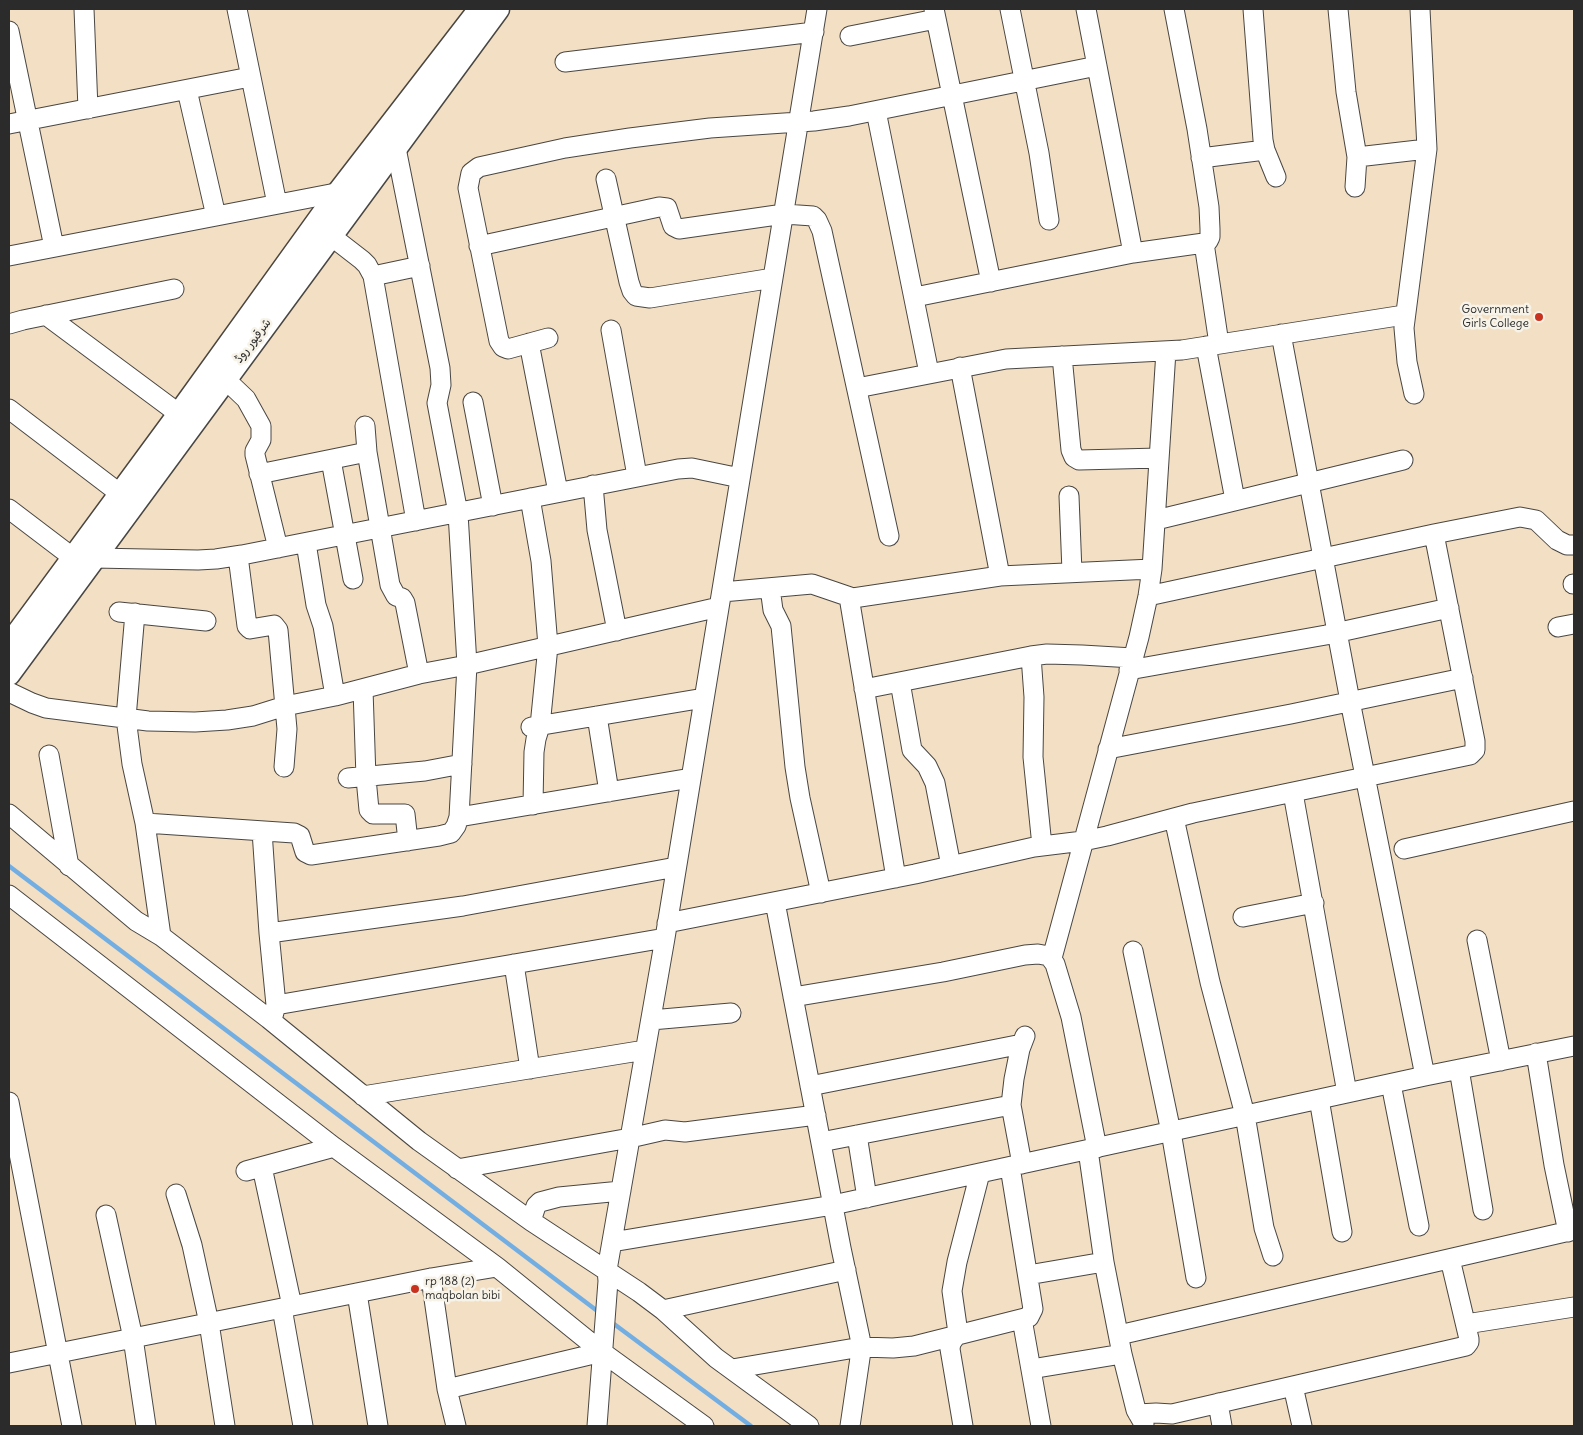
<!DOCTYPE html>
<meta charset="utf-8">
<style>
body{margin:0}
#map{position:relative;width:1583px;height:1435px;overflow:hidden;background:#f3dfc3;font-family:Delius,sans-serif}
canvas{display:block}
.frame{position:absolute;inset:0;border:10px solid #2b2b2b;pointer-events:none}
</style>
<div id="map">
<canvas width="1583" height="1435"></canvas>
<div class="frame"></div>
</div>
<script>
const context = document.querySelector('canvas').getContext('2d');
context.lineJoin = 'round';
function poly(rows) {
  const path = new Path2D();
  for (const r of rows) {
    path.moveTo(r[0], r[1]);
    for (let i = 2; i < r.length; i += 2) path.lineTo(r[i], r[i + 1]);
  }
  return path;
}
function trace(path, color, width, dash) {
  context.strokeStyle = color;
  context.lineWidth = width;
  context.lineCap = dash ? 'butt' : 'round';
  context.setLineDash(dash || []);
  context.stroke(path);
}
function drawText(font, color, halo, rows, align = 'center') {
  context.font = font + ' Delius,"Playpen Sans Arabic",sans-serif';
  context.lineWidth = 5;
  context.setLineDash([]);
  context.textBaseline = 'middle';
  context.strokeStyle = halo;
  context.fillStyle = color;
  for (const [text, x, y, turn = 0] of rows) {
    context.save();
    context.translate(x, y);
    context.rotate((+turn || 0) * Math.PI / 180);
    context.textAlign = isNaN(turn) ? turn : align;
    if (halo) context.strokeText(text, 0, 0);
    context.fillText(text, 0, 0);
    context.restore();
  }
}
trace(poly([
 [9,866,600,1313],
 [610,1321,751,1426]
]), '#73aee3', 4.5);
const minor = poly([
 [84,9,88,109],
 [237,9,277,204],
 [934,9,991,282],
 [1010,9,1039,153,1049,220],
 [1086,9,1133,253],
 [1253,9,1263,140,1265,150,1276,177],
 [1338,9,1346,92,1357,157,1355,187],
 [9,31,54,247],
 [850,36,936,19],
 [565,62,814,32],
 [187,90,216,216],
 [876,111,929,373],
 [9,124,250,77],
 [1357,157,1427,149],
 [1201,158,1265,150],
 [606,179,629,282,632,291,636,296,650,298,773,278],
 [331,236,362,260,367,265,373,276,416,521],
 [1204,243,1219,344],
 [479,246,659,207,667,208,673,226,679,229,784,214,813,216,817,220,822,231,889,536],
 [9,256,346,191],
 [373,276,420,266],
 [915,297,1133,253,1204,243,1208,241,1210,237,1210,229,1209,207,1197,129,1174,9],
 [46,315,190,422],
 [9,324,23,320,174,289],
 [611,330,637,476],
 [1281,334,1350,701,1425,1076],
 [548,338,508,349,503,347,499,341,468,188,471,173,479,167,565,148,630,138,710,128,814,121,849,116,1097,66],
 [529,343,558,492],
 [1206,346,1235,500],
 [1062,356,1071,450,1074,457,1079,460,1159,458],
 [960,367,1000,576],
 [225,379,246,399,261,426,261,440,255,451,255,455,278,548],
 [857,388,1006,359,1182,350,1404,315],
 [1414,394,1407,362,1404,328,1427,149,1420,9],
 [473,402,493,506],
 [9,409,131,502],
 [365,426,367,452,390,585,396,596,402,598,405,603,419,674],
 [331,460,353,579],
 [259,474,367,452],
 [593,485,597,530,617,631],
 [1069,496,1072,572],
 [530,498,541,561,548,646,540,726,536,739,534,752,533,805],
 [9,509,84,566],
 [1156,520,1403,460],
 [306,543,316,605,323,626,335,696],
 [238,556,247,626,250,629,274,625,278,630,287,729,284,767],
 [94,558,198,560,216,559,242,555,678,469,692,468,740,478],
 [1573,584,1574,584],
 [770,588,773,610,781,626,795,767,800,798,821,893],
 [722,592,812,584,853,598,1000,576,1152,569],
 [1148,596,1434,534,1520,517,1536,520,1557,540,1567,545,1574,545],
 [849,597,896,878],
 [119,612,206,621],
 [135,613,126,718,132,764,145,823,161,936],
 [1558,627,1574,624],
 [1031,656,1034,697,1033,757,1042,846],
 [1129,670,1326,635,1449,608],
 [900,682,912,750,927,766,935,783,951,866],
 [363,689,366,778,369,810,373,814,405,814,408,841],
 [864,689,1031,656,1047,654,1082,655,1133,658],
 [9,692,32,703,46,708,148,721,195,722,227,720,253,716,285,706,335,696,419,674,467,665,719,607],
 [597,716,609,792],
 [531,727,704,698],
 [1108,749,1291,714,1463,678],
 [49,755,69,866],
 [348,778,425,771,462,764],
 [1293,793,1347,1093],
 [9,814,136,921,161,936,269,1019,419,1141,531,1221,639,1292,663,1310,716,1358,809,1426],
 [459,817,691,778],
 [1174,818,1210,982,1245,1115,1264,1228,1273,1256],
 [145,823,294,833,300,836,305,852,311,855,439,836,451,833,456,826,459,817,467,665,458,513,437,403,441,385,440,368,396,148],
 [262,831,269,933,276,1005,273,1016],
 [1404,849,1574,811],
 [9,895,334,1147,497,1267,602,1352,704,1426],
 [775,902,841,1248,860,1338,861,1351,850,1426],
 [1243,917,1314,903],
 [667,923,915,874,1034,847,1083,841,1107,836,1193,813,1470,755,1475,750,1475,741,1434,534],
 [269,933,463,906,676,867],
 [1477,940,1501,1061],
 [1133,951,1171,1132,1196,1278],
 [1052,958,1139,637,1148,596,1152,569,1166,351],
 [514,964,530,1069],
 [793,997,943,972,1025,955,1038,954,1049,956,1055,964,1071,1017,1097,1148],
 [276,1005,665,938],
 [651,1020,731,1013],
 [1536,1053,1554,1165,1568,1232],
 [1459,1069,1483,1210],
 [1391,1084,1419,1226],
 [810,1086,1022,1044],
 [363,1096,645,1050],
 [1319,1099,1342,1232],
 [9,1102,72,1426],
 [857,1135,867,1198],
 [821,1142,1011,1105],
 [1088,1150,1104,1262,1122,1354,1136,1410,1144,1424],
 [1022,1164,1011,1105,1014,1079,1020,1049,1025,1036],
 [262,1167,292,1306],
 [457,1169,630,1138,665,1130,685,1132,816,1115],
 [246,1171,334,1147],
 [176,1194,192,1245,209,1323,225,1426],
 [106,1215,133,1338,146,1426],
 [531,1221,536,1206,540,1202,559,1197,621,1191],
 [612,1242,833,1205,1425,1076,1574,1046],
 [1028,1275,1104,1262],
 [431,1278,447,1389,456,1426],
 [357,1293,378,1426],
 [282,1308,303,1426],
 [663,1310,846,1270],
 [1022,1319,1041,1426],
 [1466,1324,1574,1307],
 [1119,1335,1574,1230],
 [9,1363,431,1278,497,1267],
 [732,1369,861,1347,893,1348,914,1346,1029,1317,1033,1309,1010,1167],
 [1031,1369,1122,1354],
 [1293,1386,1302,1426],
 [447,1389,602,1352],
 [1218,1403,1222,1426],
 [1138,1414,1156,1413,1172,1414,1466,1346,1469,1342,1469,1339,1450,1259],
 [597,1426,608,1281,607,1270,665,938,817,9],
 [963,1426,950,1349,951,1343,958,1333,952,1291,957,1262,980,1173]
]);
const major = poly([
 [9,645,179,414,338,193,480,9],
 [9,674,498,9]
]);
trace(minor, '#494642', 21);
trace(major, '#494642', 25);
trace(minor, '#fff', 19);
trace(major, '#fff', 22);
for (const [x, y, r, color] of [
 [1539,317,5,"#c8321e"],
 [415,1289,5,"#c8321e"]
]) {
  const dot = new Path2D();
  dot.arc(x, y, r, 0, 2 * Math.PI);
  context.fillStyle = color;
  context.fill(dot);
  trace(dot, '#f7f3e8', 2);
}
drawText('12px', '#2b2b2b', '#f7f3e8', [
 ["Government",1529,310],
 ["Girls College",1529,324],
 ["rp 188 (2)",425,1282,"left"],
 ["maqbolan bibi",425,1296,"left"]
], 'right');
drawText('12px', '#2b2b2b', '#f7f3e8', [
 ["شرقپور روڈ",253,341,-53]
]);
</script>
